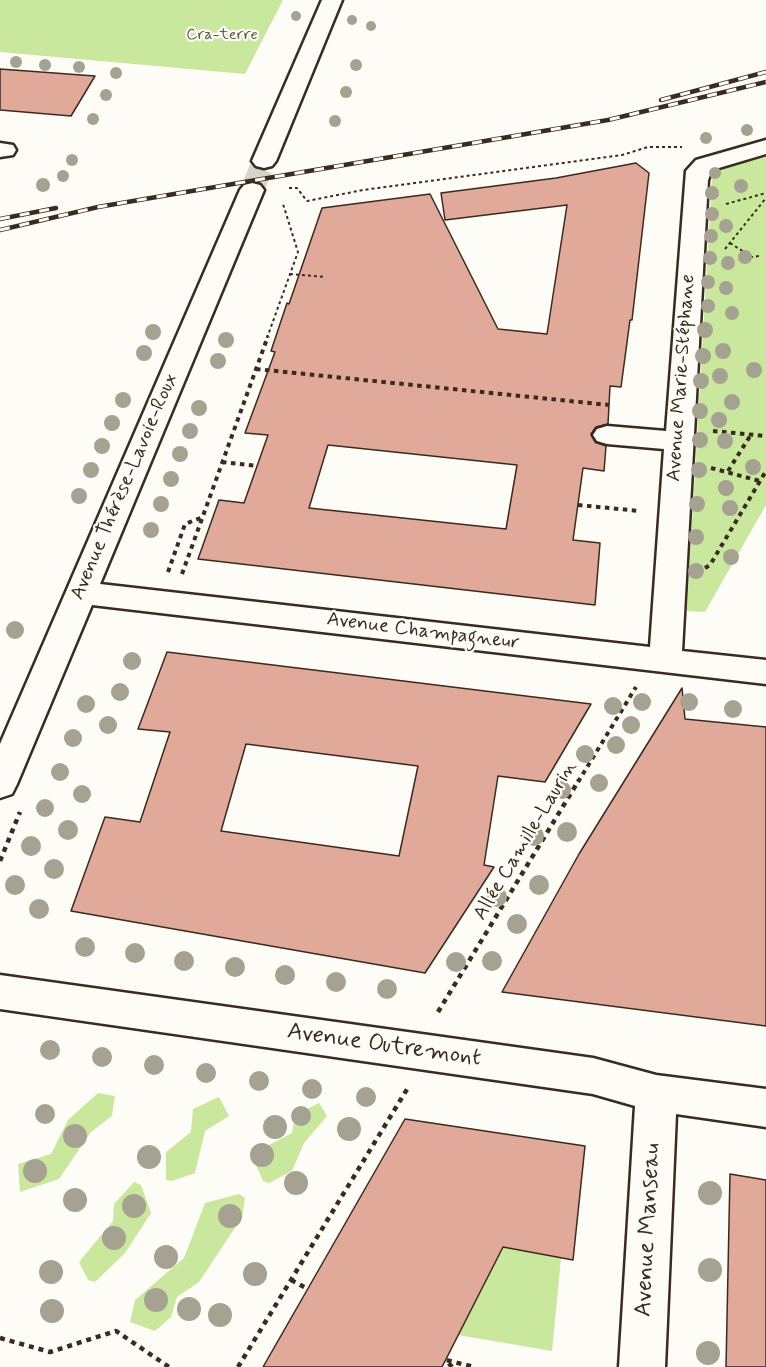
<!DOCTYPE html>
<meta charset="utf-8">
<style>
body{margin:0}
canvas{display:block;background:#fdfcf7}
</style>
<canvas width="766" height="1367"></canvas>
<script>
const context = document.querySelector('canvas').getContext('2d');
context.lineJoin = 'round';
function fillPath(path, color) {
  context.fillStyle = color;
  context.fill(path, 'evenodd');
}
function poly(rows) {
  const path = new Path2D();
  for (const r of rows) {
    path.moveTo(r[0], r[1]);
    for (let i = 2; i < r.length; i += 2) path.lineTo(r[i], r[i + 1]);
  }
  return path;
}
function trace(path, color, width, dash) {
  context.strokeStyle = color;
  context.lineWidth = width;
  context.lineCap = dash ? 'butt' : 'round';
  context.setLineDash(dash || []);
  context.stroke(path);
}
function drawText(font, color, halo, rows, align = 'center') {
  context.font = font + ' Mynerve,sans-serif';
  context.lineWidth = 4.5;
  context.setLineDash([]);
  context.textBaseline = 'middle';
  context.strokeStyle = halo;
  context.fillStyle = color;
  for (const [text, x, y, turn = 0] of rows) {
    context.save();
    context.translate(x, y);
    context.rotate((+turn || 0) * Math.PI / 180);
    context.textAlign = isNaN(turn) ? turn : align;
    if (halo) context.strokeText(text, 0, 0);
    context.fillText(text, 0, 0);
    context.restore();
  }
}
fillPath(poly([
 [0,0,283,0,245,74,0,52],
 [766,155,766,505,705,612,687,611,712,177,716,170,724,167],
 [98,1093,115,1096,112,1116,91,1132,59,1179,20,1192,18,1164,51,1154,68,1120],
 [219,1097,229,1116,205,1131,195,1173,172,1181,166,1180,166,1152,191,1132,193,1109],
 [319,1103,327,1116,304,1143,292,1171,269,1183,263,1181,255,1163,269,1145,292,1133,295,1115],
 [134,1182,141,1185,151,1213,125,1253,95,1282,88,1280,79,1262,113,1221,114,1204],
 [239,1194,245,1198,242,1217,199,1282,177,1297,171,1317,155,1331,130,1322,135,1300,184,1258,205,1203],
 [503,1247,561,1258,552,1351,458,1335]
]), '#cae79e');
const building = poly([
 [0,69,95,76,71,116,0,110,0,69],
 [636,163,649,173,632,320,630,320,621,387,610,386,608,424,596,427,591,434,595,442,606,446,604,471,583,468,573,540,600,543,595,605,198,559,219,500,244,503,268,435,245,433,275,352,271,351,287,303,289,304,322,208,430,194,498,329,547,334,567,205,445,220,441,193,556,178,636,163],
 [328,445,517,465,506,529,309,508,328,445],
 [167,652,591,704,545,782,498,776,484,865,494,867,425,973,71,911,105,817,140,822,170,732,138,729,167,652],
 [246,744,418,766,399,856,221,831,246,744],
 [682,688,685,719,766,727,766,1026,502,992,579,854,682,688],
 [405,1119,585,1146,573,1260,503,1247,442,1367,263,1367,405,1119],
 [730,1174,766,1180,766,1367,726,1367,730,1174]
]);
fillPath(building, '#e1a999');
trace(building, '#3b2a1e', 1.5);
trace(poly([
 [252,190,264,161]
]), '#d6d2cc', 23, [23, 11]);
const minor = poly([
 [322,0,342,0,276,161,272,166,264,168,256,166,252,161,322,0],
 [766,140,766,154,712,170,708,180,682,651,766,660,766,684,92,605,17,784,12,794,0,798,0,744,240,190,244,185,252,183,260,185,264,190,100,584,650,647,664,449,607,444,597,441,593,435,597,429,607,426,666,431,686,171,696,160,766,140],
 [0,143,13,145,16,150,13,155,0,157,0,143],
 [0,975,593,1058,656,1075,766,1089,766,1127,676,1114,665,1367,619,1367,635,1106,593,1094,0,1009,0,975]
]);
trace(minor, '#3b2a1e', 5);
trace(poly([
 [289,188,297,188,307,201,363,190,622,155,648,147,682,147],
 [726,204,766,193],
 [730,243,752,257,759,256],
 [725,249,766,198],
 [290,274,325,277],
 [267,338,298,252,283,204]
]), '#3b2a1e', 2, [3, 3]);
trace(poly([
 [256,369,609,405],
 [713,431,766,436],
 [222,462,257,466],
 [711,468,760,481],
 [728,471,752,433],
 [578,505,640,511],
 [705,568,710,565,766,471],
 [168,572,185,524,203,517],
 [182,574,268,336],
 [578,782,636,687]
]), '#3b2a1e', 4, [4.5, 4.5]);
trace(poly([
 [0,861,20,812],
 [438,1012,579,780],
 [291,1280,308,1289],
 [0,1338,50,1352,116,1331,169,1367],
 [238,1367,409,1086],
 [452,1367,446,1360,474,1367]
]), '#3b2a1e', 4.5, [5, 5]);
fillPath(minor, '#fdfcf7');
const rail = poly([
 [661,100,766,72],
 [0,219,56,208],
 [0,230,98,207,608,120,766,82]
]);
trace(rail, '#3b2a1e', 4.5);
trace(rail, '#fdfcf7', 3, [10]);
context.fillStyle = '#a6a291';
for (const [x, y, r] of [
 [296,16,5],
 [352,20,5],
 [371,26,5],
 [16,62,6],
 [45,65,6],
 [356,65,6],
 [79,67,6],
 [116,73,6],
 [346,92,6],
 [106,95,6],
 [93,119,6],
 [335,121,6],
 [747,130,6],
 [706,138,6],
 [72,160,6],
 [715,173,6],
 [63,176,6],
 [43,185,7],
 [741,186,7],
 [712,193,7],
 [712,214,7],
 [726,226,7],
 [711,236,7],
 [745,257,7],
 [710,258,7],
 [728,263,7],
 [708,282,7],
 [726,288,7],
 [708,306,7],
 [732,313,7],
 [705,330,8],
 [153,332,8],
 [226,340,8],
 [723,351,8],
 [144,353,8],
 [703,356,8],
 [218,361,8],
 [754,370,8],
 [720,376,8],
 [701,381,8],
 [123,400,8],
 [732,402,8],
 [199,408,8],
 [700,411,8],
 [719,420,8],
 [112,423,8],
 [190,431,8],
 [700,440,8],
 [725,441,8],
 [102,446,8],
 [180,454,8],
 [753,467,8],
 [91,470,8],
 [699,470,8],
 [171,479,8],
 [726,488,8],
 [79,496,8],
 [161,504,8],
 [697,504,8],
 [730,508,8],
 [151,530,8],
 [696,537,8],
 [731,557,8],
 [696,571,8],
 [15,630,9],
 [132,661,9],
 [120,692,9],
 [642,702,9],
 [689,702,9],
 [86,704,9],
 [613,706,9],
 [733,709,9],
 [108,725,9],
 [631,725,9],
 [73,738,9],
 [616,745,9],
 [585,754,9],
 [60,772,9],
 [599,783,9],
 [562,790,9],
 [82,794,9],
 [45,808,9],
 [68,830,10],
 [567,832,10],
 [534,836,10],
 [31,846,10],
 [54,869,10],
 [15,885,10],
 [539,885,10],
 [497,897,10],
 [39,909,10],
 [517,924,10],
 [85,947,10],
 [135,953,10],
 [184,961,10],
 [492,961,10],
 [456,962,10],
 [235,967,10],
 [285,975,10],
 [336,982,10],
 [387,989,10],
 [50,1050,10],
 [102,1057,10],
 [154,1065,10],
 [206,1073,10],
 [259,1081,10],
 [312,1089,10],
 [366,1097,10],
 [45,1114,10],
 [301,1116,10],
 [275,1127,12],
 [349,1129,12],
 [75,1136,12],
 [262,1155,12],
 [149,1157,12],
 [35,1171,12],
 [296,1183,12],
 [710,1193,12],
 [75,1200,12],
 [134,1206,12],
 [230,1216,12],
 [114,1238,12],
 [166,1257,12],
 [710,1270,12],
 [51,1272,12],
 [255,1274,12],
 [156,1300,12],
 [189,1309,12],
 [52,1311,12],
 [220,1315,12],
 [708,1353,12]
]) {
  context.beginPath();
  context.arc(x, y, r, 0, 2 * Math.PI);
  context.fill();
}
drawText('16px', '#5f593e', '#fdfcf7', [
 ["Cra-terre",222,36]
]);
drawText('20px', '#3b2a1e', '#fdfcf7', [
 ["Avenue Marie-Stéphane",682,378,-86],
 ["Avenue Thérèse-Lavoie-Roux",125,487,-67],
 ["Avenue Champagneur",423,632,7],
 ["Allée Camille-Laurin",526,841,-59]
]);
drawText('24px', '#3b2a1e', '#fdfcf7', [
 ["Avenue Outremont",384,1046,8],
 ["Avenue Manseau",649,1230,-87]
]);
</script>
